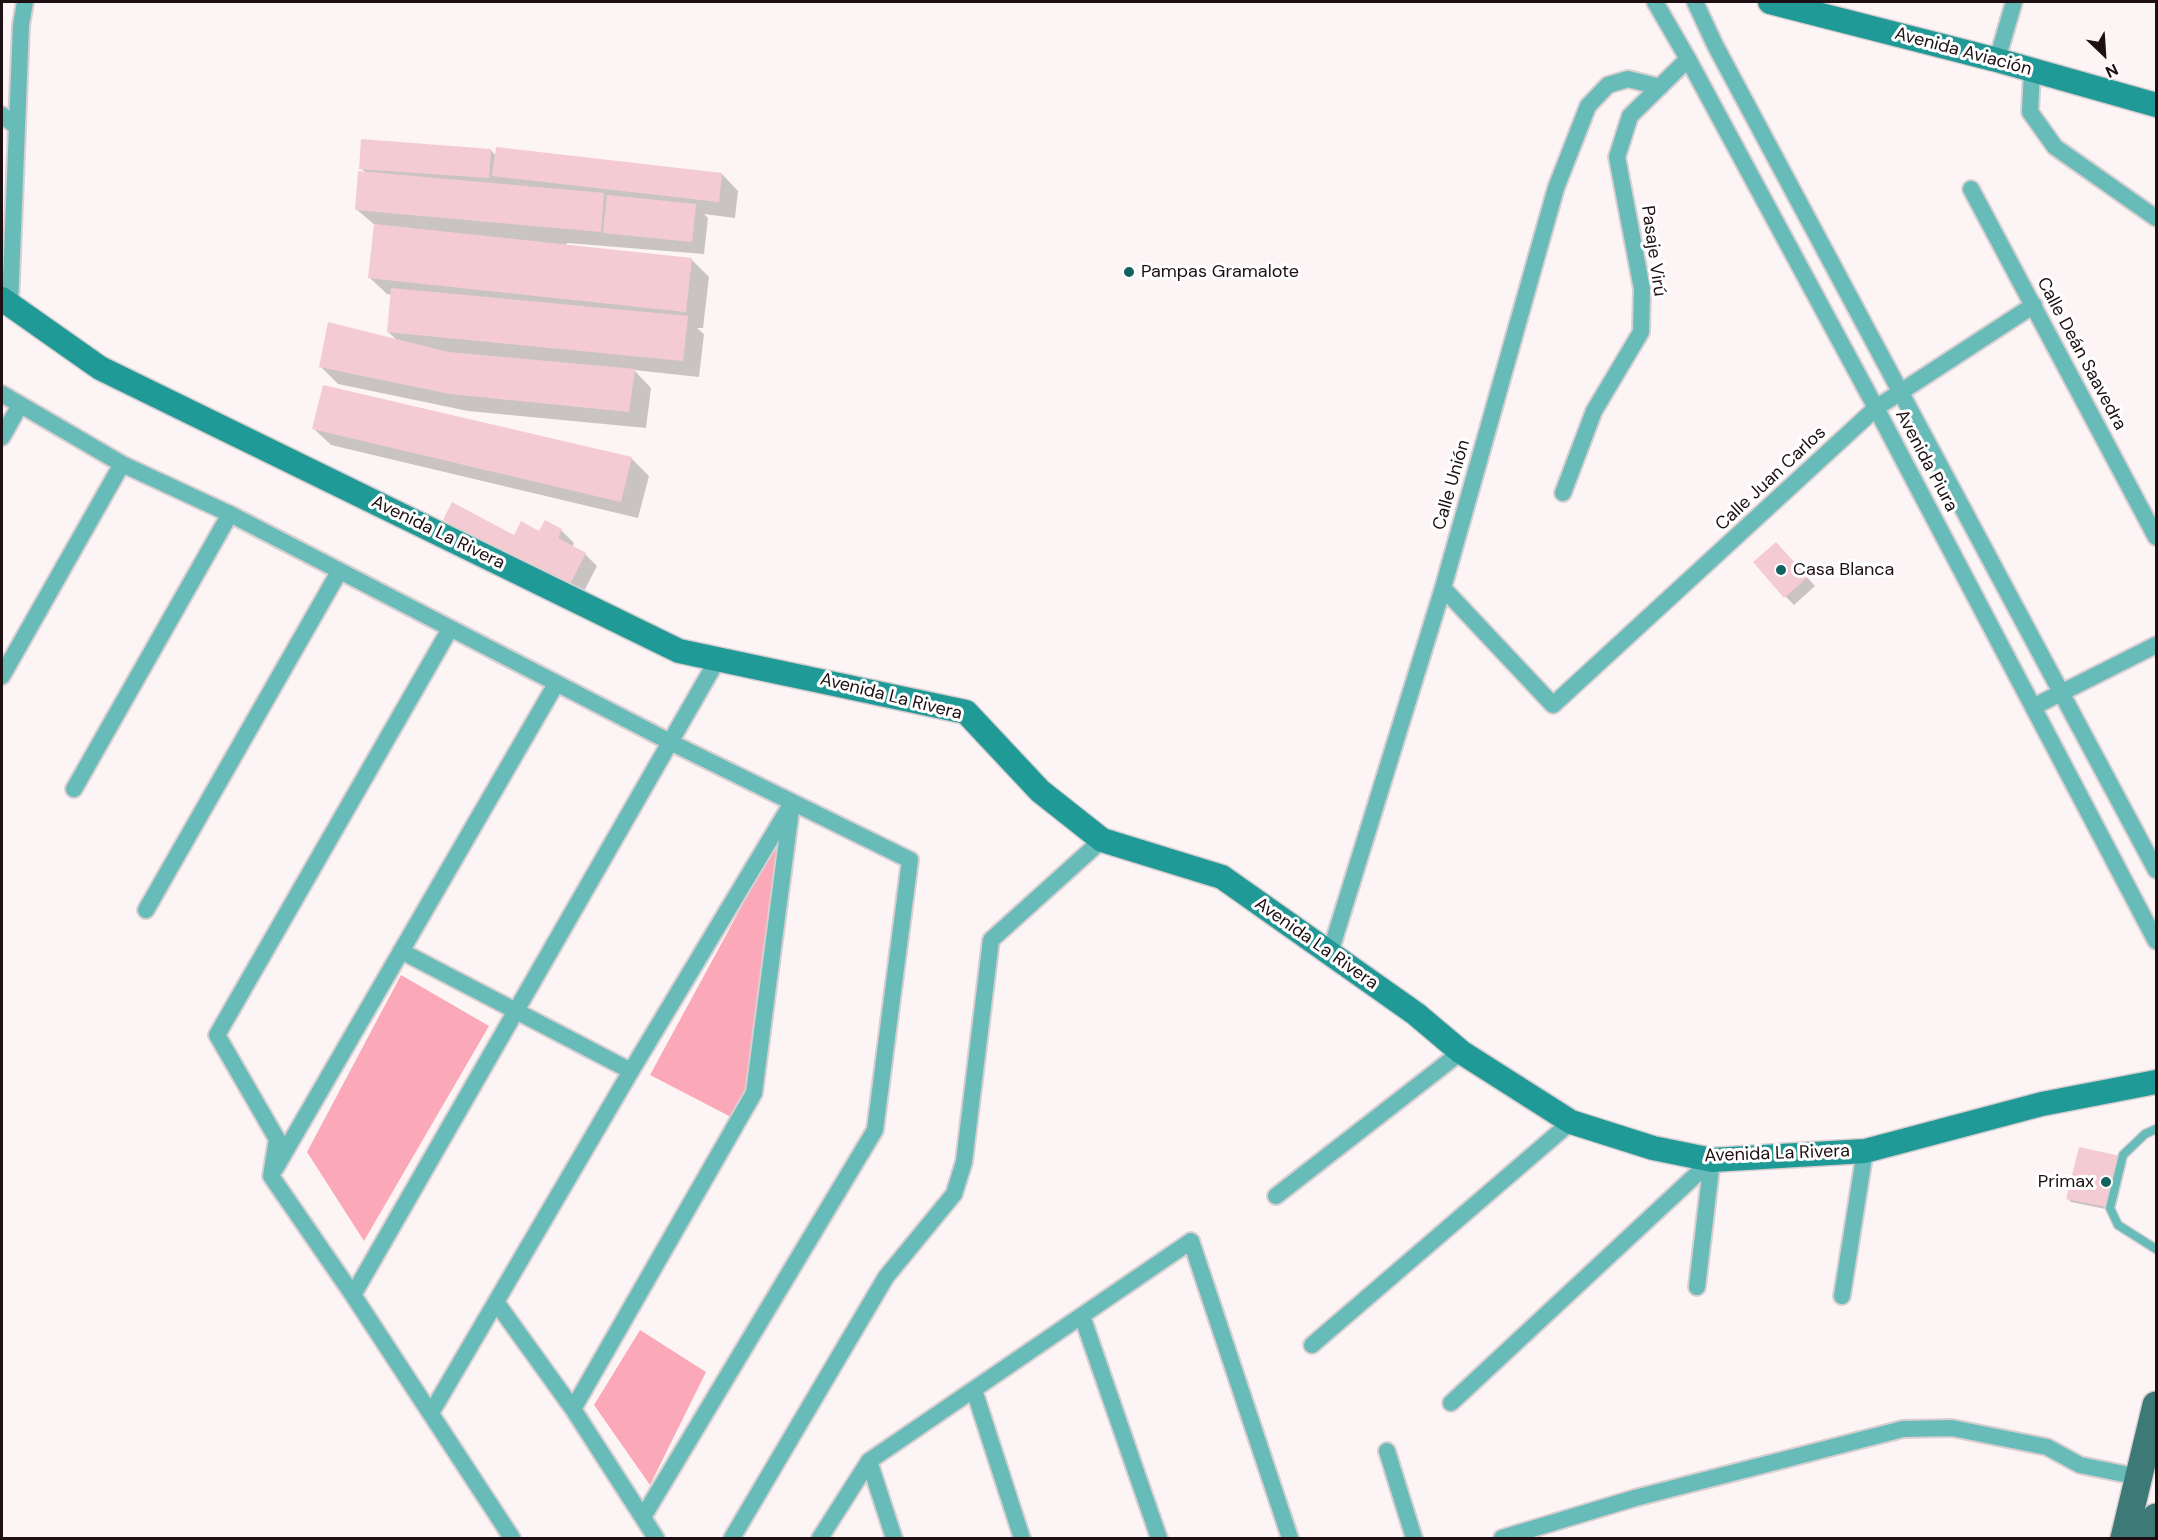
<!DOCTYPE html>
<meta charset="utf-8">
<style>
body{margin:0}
#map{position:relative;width:2158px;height:1540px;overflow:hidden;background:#fdf4f5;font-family:"DM Sans",sans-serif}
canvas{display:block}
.frame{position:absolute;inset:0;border:3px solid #1d0f12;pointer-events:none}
.north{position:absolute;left:2074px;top:24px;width:60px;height:60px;-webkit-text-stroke:4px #fff;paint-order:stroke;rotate:155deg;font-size:16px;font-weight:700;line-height:24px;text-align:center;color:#1d0f12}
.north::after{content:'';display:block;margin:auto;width:21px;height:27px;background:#1d0f12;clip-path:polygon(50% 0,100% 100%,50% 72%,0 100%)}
</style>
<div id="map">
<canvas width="2158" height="1540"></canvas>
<div class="frame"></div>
<div class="north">N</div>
</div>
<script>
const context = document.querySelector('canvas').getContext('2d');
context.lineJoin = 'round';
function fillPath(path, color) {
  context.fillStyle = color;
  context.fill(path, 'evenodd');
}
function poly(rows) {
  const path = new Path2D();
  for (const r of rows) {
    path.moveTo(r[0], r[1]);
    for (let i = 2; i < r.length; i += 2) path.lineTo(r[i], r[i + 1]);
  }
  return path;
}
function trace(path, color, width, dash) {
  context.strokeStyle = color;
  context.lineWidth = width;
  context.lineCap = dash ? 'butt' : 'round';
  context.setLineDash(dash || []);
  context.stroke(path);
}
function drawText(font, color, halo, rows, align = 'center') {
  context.font = font + ' "DM Sans",sans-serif';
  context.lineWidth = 6;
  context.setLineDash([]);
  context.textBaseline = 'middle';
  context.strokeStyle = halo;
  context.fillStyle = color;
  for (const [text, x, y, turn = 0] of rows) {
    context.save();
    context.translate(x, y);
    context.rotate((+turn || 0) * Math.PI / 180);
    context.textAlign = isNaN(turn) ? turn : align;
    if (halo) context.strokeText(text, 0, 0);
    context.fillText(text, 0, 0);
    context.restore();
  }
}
fillPath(poly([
 [782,832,748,1094,733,1118,650,1075],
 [401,975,489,1026,364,1241,307,1152],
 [640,1330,706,1372,650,1485,594,1405]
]), '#fba9b9');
fillPath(poly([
 [491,150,496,156,722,174,738,191,735,218,704,214,708,218,704,254,567,243,566,246,692,260,709,277,703,328,697,328,704,334,699,377,634,370,651,388,646,428,468,411,338,384,321,367,398,341,388,332,392,295,387,294,370,278,376,226,356,209,366,173,361,168],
 [324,387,632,459,649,476,638,518,331,445,314,429],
 [445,519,514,537,540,533,545,522,561,530,574,543,572,547,585,554,597,566,581,597,457,532],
 [1784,552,1815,586,1794,605,1786,597],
 [2124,1159,2127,1162,2115,1211,2071,1202,2067,1198]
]), '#0003');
fillPath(poly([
 [361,139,491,149,489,178,359,169],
 [496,147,722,173,719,202,492,176],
 [358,171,604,193,601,232,355,210],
 [607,195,696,204,692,242,603,233],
 [374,224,692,258,686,312,368,278],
 [391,288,688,316,683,361,387,332],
 [328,322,448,352,635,369,629,412,450,394,319,367],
 [323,385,632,457,621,502,312,429],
 [452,502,514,535,521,521,539,531,545,520,562,529,558,538,586,553,569,586,443,520],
 [1776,542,1808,577,1784,598,1753,562],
 [2079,1147,2125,1157,2112,1208,2066,1199]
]), '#f5cbd3');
const lane = poly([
 [2156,1129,2145,1134,2123,1155,2110,1208,2118,1225,2156,1249]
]);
const street = poly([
 [1655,2,1688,59,1876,408,2156,941],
 [1695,2,1715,45,2156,870],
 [1997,60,2014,2],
 [2032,71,2030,112,2055,147,2156,218],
 [2,115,17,127],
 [1971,189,2156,537],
 [10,305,21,25,25,2],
 [2,394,122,464,230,514,672,743,910,860,875,1130,643,1517],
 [2,437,20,405],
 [1563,493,1594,411,1641,332,1642,289,1617,157,1630,116,1688,59],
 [1443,588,1553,705,1876,408,2034,305],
 [450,629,217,1035,277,1139,271,1176,353,1295,512,1538],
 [2,676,122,464],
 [2033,707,2156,645],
 [74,789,230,514],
 [146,910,339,572],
 [401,951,631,1071],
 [1330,953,1443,588,1556,188,1588,106,1608,85,1628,79,1660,87],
 [275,1169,556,684],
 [1276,1196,1461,1052],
 [1697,1287,1712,1160],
 [353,1295,719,657],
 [1842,1296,1865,1151],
 [496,1302,573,1409,656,1538],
 [1082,1316,1159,1538],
 [1312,1345,1571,1122],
 [974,1390,1022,1538],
 [1451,1403,1712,1160],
 [573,1409,754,1093,791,810],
 [431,1413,631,1071,792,803],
 [1387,1451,1414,1538],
 [869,1461,894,1538],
 [732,1538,886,1277,954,1194,964,1162,991,940,1102,840],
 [820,1538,869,1461,1191,1241,1290,1538],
 [1502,1538,1635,1498,1903,1429,1952,1428,2047,1447,2080,1465,2139,1477]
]);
const secondary = poly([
 [1770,2,1997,60,2156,105],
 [2,299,100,368,679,651,966,712,1040,791,1102,840,1222,877,1416,1014,1461,1052,1571,1122,1653,1148,1712,1160,1865,1151,2042,1104,2156,1082]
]);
const primary = poly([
 [2124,1538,2156,1405],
 [2151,1538,2156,1517]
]);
trace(lane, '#d9cfd1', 11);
trace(street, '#d9cfd1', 20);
trace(secondary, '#d9cfd1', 27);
trace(primary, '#d9cfd1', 30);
trace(lane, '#67bcb9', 8);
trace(street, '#67bcb9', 16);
trace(secondary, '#209a97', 24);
trace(primary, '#3d7977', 27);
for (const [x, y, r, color] of [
 [1129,272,6,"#126260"],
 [1781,570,6,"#126260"],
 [2106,1182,6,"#126260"]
]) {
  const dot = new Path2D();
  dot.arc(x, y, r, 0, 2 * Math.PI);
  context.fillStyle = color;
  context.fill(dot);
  trace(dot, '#fff', 2);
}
drawText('18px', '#1d0f12', '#fff', [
 ["Avenida Aviación",1963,52,15],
 ["Pasaje Virú",1653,251,82],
 ["Calle Deán Saavedra",2081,354,62],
 ["Avenida Piura",1926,461,62],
 ["Calle Juan Carlos",1771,479,-43],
 ["Calle Unión",1452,485,-74],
 ["Avenida La Rivera",438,533,26],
 ["Avenida La Rivera",891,697,14],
 ["Avenida La Rivera",1316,944,35],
 ["Avenida La Rivera",1777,1154,-2]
]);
drawText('18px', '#1d0f12', '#fff', [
 ["Pampas Gramalote",1141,272],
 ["Casa Blanca",1793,570],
 ["Primax",2094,1182,"right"]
], 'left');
</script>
